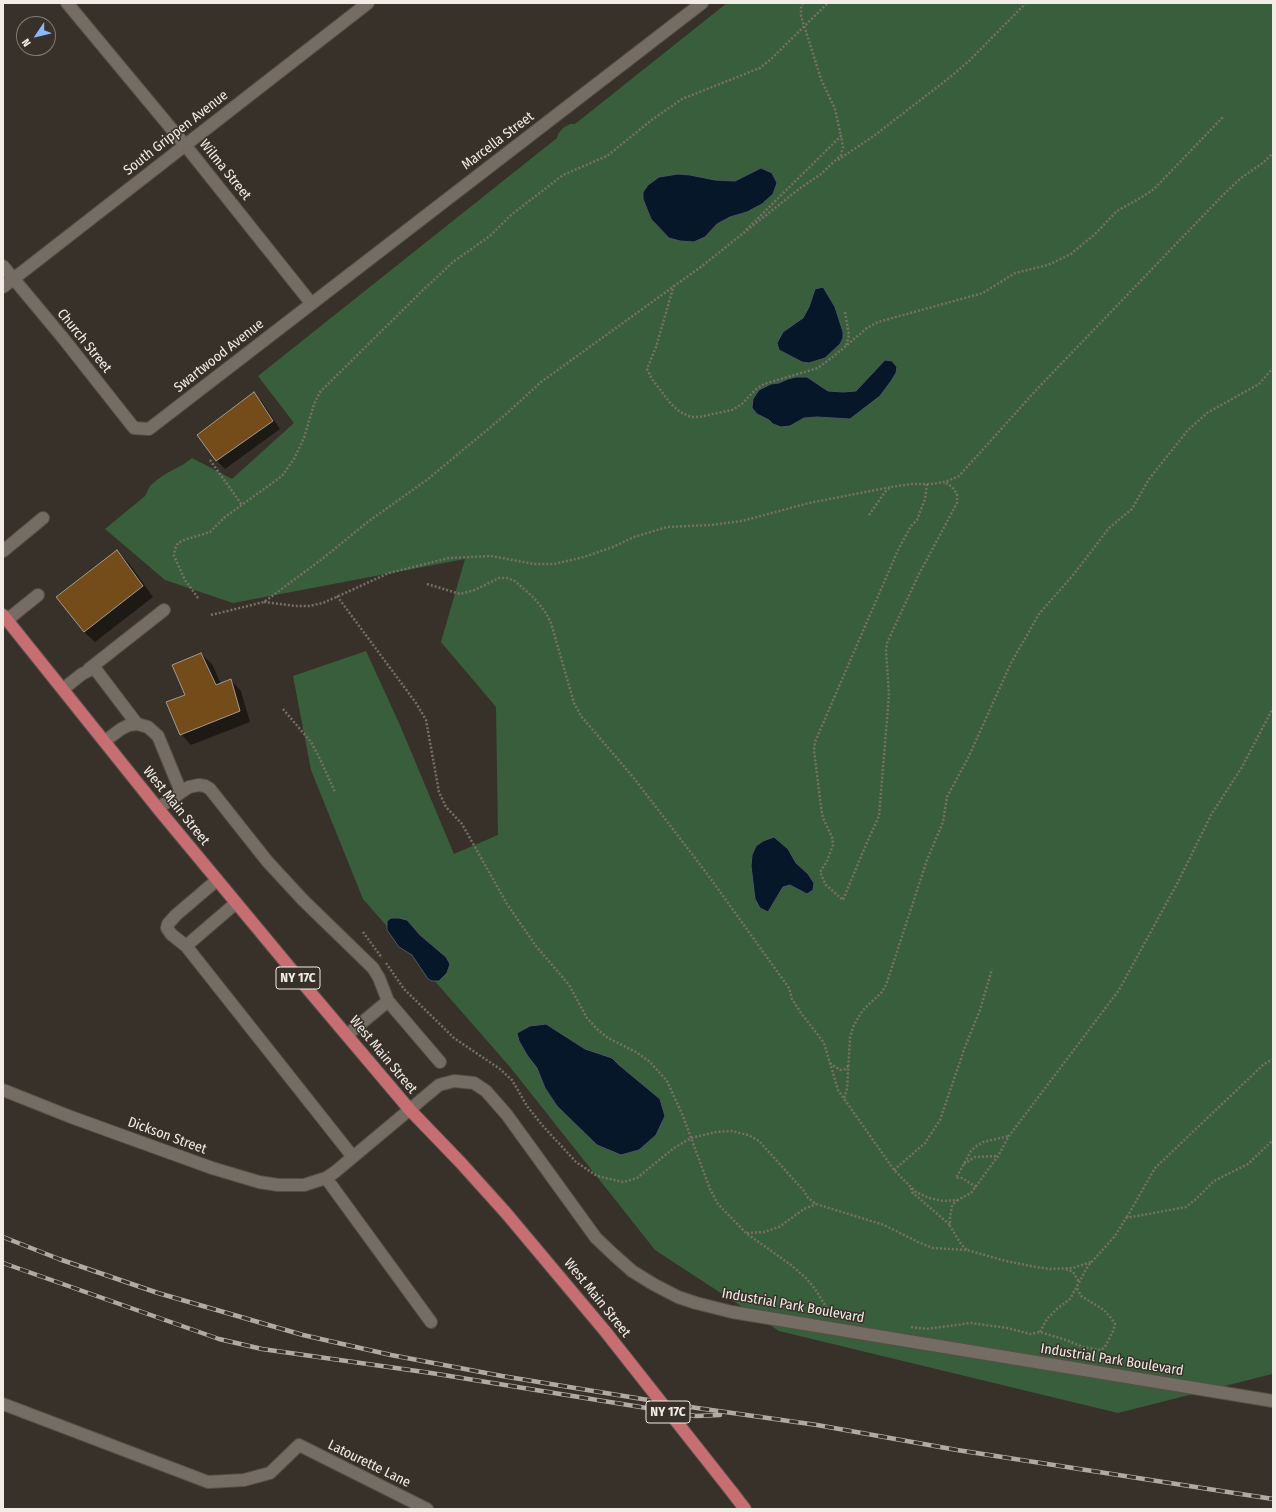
<!DOCTYPE html>
<style>
body{margin:0}
#map{position:relative;width:1276px;height:1512px;overflow:hidden;background:#383129;font-family:"Fira Sans Condensed",sans-serif}
canvas{display:block}
.frame{position:absolute;inset:0;border:4px solid #f1ece6;pointer-events:none}
.north{position:absolute;left:16px;top:16px;width:40px;height:40px;box-sizing:border-box;background:#383129;border:1px solid #827c75;border-radius:50%;rotate:235deg;font-size:11px;font-weight:700;line-height:16px;text-align:center;color:#f1ece6}
.north::after{content:'';display:block;margin:auto;width:14px;height:18px;background:#8abafc;clip-path:polygon(50% 0,100% 100%,50% 72%,0 100%)}
</style>
<div id="map">
<canvas width="1276" height="1512"></canvas>
<div class="frame"></div>
<div class="north">N</div>
</div>
<script>
const context = document.querySelector('canvas').getContext('2d');
context.lineJoin = 'round';
function fillPath(path, color) {
  context.fillStyle = color;
  context.fill(path, 'evenodd');
}
function poly(rows) {
  const path = new Path2D();
  for (const r of rows) {
    path.moveTo(r[0], r[1]);
    for (let i = 2; i < r.length; i += 2) path.lineTo(r[i], r[i + 1]);
  }
  return path;
}
function trace(path, color, width, dash) {
  context.strokeStyle = color;
  context.lineWidth = width;
  context.lineCap = dash ? 'butt' : 'round';
  context.setLineDash(dash || []);
  context.stroke(path);
}
function drawText(font, color, halo, rows, align = 'center') {
  context.font = font + ' "Fira Sans Condensed",sans-serif';
  context.lineWidth = 3;
  context.setLineDash([]);
  context.textBaseline = 'middle';
  context.strokeStyle = halo;
  context.fillStyle = color;
  for (const [text, x, y, turn = 0] of rows) {
    context.save();
    context.translate(x, y);
    context.rotate((+turn || 0) * Math.PI / 180);
    context.textAlign = isNaN(turn) ? turn : align;
    if (halo) context.strokeText(text, 0, 0);
    context.fillText(text, 0, 0);
    context.restore();
  }
}
fillPath(poly([
 [727,3,1273,3,1273,1372,1272,1374,1118,1413,779,1331,655,1250,510,1067,363,899,311,770,293,676,366,651,399,723,454,854,498,835,496,707,441,642,465,559,233,603,165,580,105,529,145,496,150,486,158,479,169,472,184,464,192,458,232,479,294,423,258,376,557,138,558,134,563,128,570,124,575,124]
]), '#395e3c');
const water = poly([
 [761,168,772,173,777,183,773,194,762,204,747,212,730,217,717,224,705,237,694,242,680,241,669,238,651,219,643,199,643,192,648,185,659,177,678,174,690,175,715,180,735,181,761,168],
 [823,287,835,307,843,332,843,338,840,344,825,358,809,363,802,362,779,350,777,343,783,332,803,318,809,307,815,289,823,287],
 [885,360,892,361,897,367,896,373,891,381,880,396,850,419,817,417,804,418,790,426,781,427,773,424,769,420,757,414,752,408,753,399,759,390,771,384,779,383,788,379,796,377,807,377,828,391,843,392,856,391,885,360],
 [774,837,788,849,796,863,808,874,814,883,813,890,807,894,790,885,783,887,768,912,760,908,755,899,751,866,752,855,756,846,763,841,774,837],
 [391,918,399,918,407,920,420,935,446,957,450,964,447,973,439,981,432,981,428,979,412,955,399,947,387,930,387,921,391,918],
 [546,1024,585,1049,612,1058,619,1065,660,1099,665,1116,656,1135,639,1150,621,1155,597,1145,557,1106,545,1088,537,1068,527,1055,519,1041,517,1033,530,1026,546,1024]
]);
fillPath(water, '#051728');
trace(water, '#4c5761', 1);
fillPath(poly([
 [254,394,262,402,280,429,225,469,217,461,198,435],
 [117,551,128,562,153,597,95,642,84,632],
 [201,654,212,664,221,684,231,680,241,691,250,722,191,745,181,734,186,695]
]), '#0007');
const building = poly([
 [254,392,273,421,216,461,197,435,254,392],
 [117,550,143,586,84,632,56,597,117,550],
 [201,653,216,685,231,679,240,711,180,735,166,702,185,695,172,665,201,653]
]);
fillPath(building, '#744c1a');
trace(building, '#a39a90', 1);
const minor = poly([
 [67,3,185,145,311,303],
 [3,266,63,338,134,428,149,429,702,3],
 [3,287,368,3],
 [3,551,43,518],
 [7,620,38,595],
 [89,669,164,610],
 [63,689,82,674,92,669,96,670,137,724],
 [105,741,121,729,129,725,137,724,148,727,158,736,181,792],
 [158,808,189,787,199,785,205,786,210,789,267,861,303,900,373,968,379,978,388,1001,440,1062],
 [217,880,176,915,168,924,167,928,171,934,186,946,353,1157],
 [186,946,236,903],
 [347,1035,388,1001],
 [3,1090,71,1117,212,1168,259,1182,278,1185,304,1185,326,1178,335,1172,439,1085,454,1081,474,1083,486,1091,507,1115,596,1238,614,1255,632,1271,653,1284,678,1297,696,1303,732,1312,1273,1401],
 [326,1178,431,1322],
 [3,1404,208,1482,244,1480,270,1473,299,1445,427,1509]
]);
const major = poly([
 [3,615,160,811,311,993,410,1110,461,1163,506,1213,605,1331],
 [732,1492,745,1509]
]);
trace(minor, '#564f48', 14);
trace(major, '#564f48', 14);
trace(poly([
 [803,3,801,8,801,16,821,79,835,109,841,136],
 [838,160,875,135,949,78,969,61,1026,3],
 [674,285,656,347,647,369,652,379,671,404,680,412,691,417,699,417,732,410,742,404,755,390,764,384,818,368,834,356,867,328,878,322,983,293,1015,273,1048,265,1071,254,1095,234,1117,211,1142,197,1154,189,1224,116],
 [845,312,849,335,846,346],
 [210,460,242,505],
 [927,484,925,499,917,520,911,526,898,550,815,742,814,750,821,807,823,818,832,837,833,845,827,861,820,872,826,885,843,900,865,847,879,816,889,695,886,651,887,643,918,576,957,503,957,494,952,487,945,482],
 [869,515,885,492,891,487,912,484,931,484,945,482,959,476,1038,388,1223,195,1241,178,1264,162,1273,153],
 [427,584,460,594,475,590,499,578,507,578,515,581,534,598,546,613,551,623,574,703,581,716,633,777,708,875,789,988,792,999,801,1013,824,1043,838,1090,894,1170,916,1192,929,1198,943,1201,958,1200,971,1193,998,1156,1009,1136,1119,990,1178,882,1211,815,1242,767,1273,708],
 [337,596,416,703,426,720,439,792,446,807,462,824,507,904,536,946,569,985,587,1018,597,1029,608,1038,636,1052,650,1062,667,1081,683,1116,710,1189,718,1204,746,1233,791,1265,807,1279,815,1289,828,1310,834,1315],
 [198,598,185,580,174,556,175,549,178,543,184,540,210,532,225,517,282,476,294,459,304,438,314,404,320,392,423,290,453,262,491,235,511,215,563,175,607,156,653,119,682,99,760,68,770,60,828,3],
 [264,602,295,606,309,606,323,603,389,573,449,558,491,556,534,564,554,564,584,557,613,547,634,537,667,527,711,525,742,521,809,503,891,487],
 [211,615,264,602,322,559,369,521,428,479,505,415,541,382,702,266,799,189,821,174,841,155,843,147,841,136,746,230],
 [283,709,311,742,320,759,335,792],
 [363,932,382,958],
 [386,963,404,989,454,1038,500,1069,512,1080,527,1106,542,1125,576,1162,597,1176,623,1182,637,1178,674,1148,691,1138,716,1132,731,1131,748,1135,759,1141,804,1191,808,1198,816,1204,884,1225,918,1242,933,1248,967,1250,1006,1261,1036,1267,1050,1269,1073,1268,1091,1262],
 [830,1063,840,1070,845,1069,848,1066],
 [844,1098,847,1089,850,1038,853,1027,862,1011,882,992,886,985,927,860,943,822,947,797,968,758,1011,663,1039,614,1074,574,1109,528,1132,509,1149,479,1188,430,1207,413,1259,384,1273,368],
 [964,1164,975,1157,998,1156],
 [894,1170,925,1143,940,1120,965,1047,980,1010,992,969],
 [976,1187,962,1178,956,1178,971,1151,975,1147,983,1142,1009,1136],
 [911,1188,912,1192,950,1225],
 [958,1200,952,1205,950,1218,950,1226,961,1244,967,1250],
 [1127,1217,1155,1168,1264,1064,1273,1059],
 [747,1233,764,1232,779,1227,804,1209,816,1204],
 [1066,1269,1073,1272,1079,1282],
 [911,1327,926,1329,971,1323,1007,1328,1030,1334,1040,1332,1066,1340,1083,1347,1101,1350,1105,1347,1113,1331,1115,1324,1111,1318,1104,1310,1081,1296,1077,1288],
 [1040,1332,1047,1319,1058,1308,1070,1299,1088,1266,1115,1236,1126,1218,1186,1207,1196,1199,1214,1181,1248,1164,1273,1140]
]), '#767068', 2.5, [2, 2]);
trace(minor, '#756d64', 12);
trace(major, '#c76e72', 12);
const rail = poly([
 [3,1237,59,1259,158,1293,303,1335,391,1355,502,1376,697,1408,817,1425,957,1450,1273,1499],
 [3,1263,219,1339,262,1349,431,1373,696,1416,720,1415]
]);
trace(rail, '#b0aaa3', 4.5);
trace(rail, '#383129', 3, [9]);
const majorBridge = poly([
 [605,1331,732,1492]
]);
trace(majorBridge, '#564f48', 14, []);
trace(majorBridge, '#c76e72', 12);
for (const [x, y, w] of [
 [298,978,44],
 [668,1412,44]
]) {
  const box = new Path2D();
  box.roundRect(x - w / 2, y - 11, w, 22, 3);
  context.fillStyle = '#383129';
  context.fill(box);
  trace(box, '#f1ece6', 1);
}
drawText('bold 13px', '#f1ece6', null, [
 ["NY 17C",298,978],
 ["NY 17C",668,1412]
]);
drawText('14px', '#f1ece6', '#383129', [
 ["South Grippen Avenue",176,133,-38],
 ["Marcella Street",498,141,-37],
 ["Wilma Street",225,170,51],
 ["Church Street",84,341,51],
 ["Swartwood Avenue",219,356,-38],
 ["West Main Street",176,806,51],
 ["West Main Street",383,1055,50],
 ["Dickson Street",167,1136,20],
 ["West Main Street",597,1298,51],
 ["Industrial Park Boulevard",793,1306,10],
 ["Industrial Park Boulevard",1112,1360,9],
 ["Latourette Lane",369,1464,26]
]);
</script>
